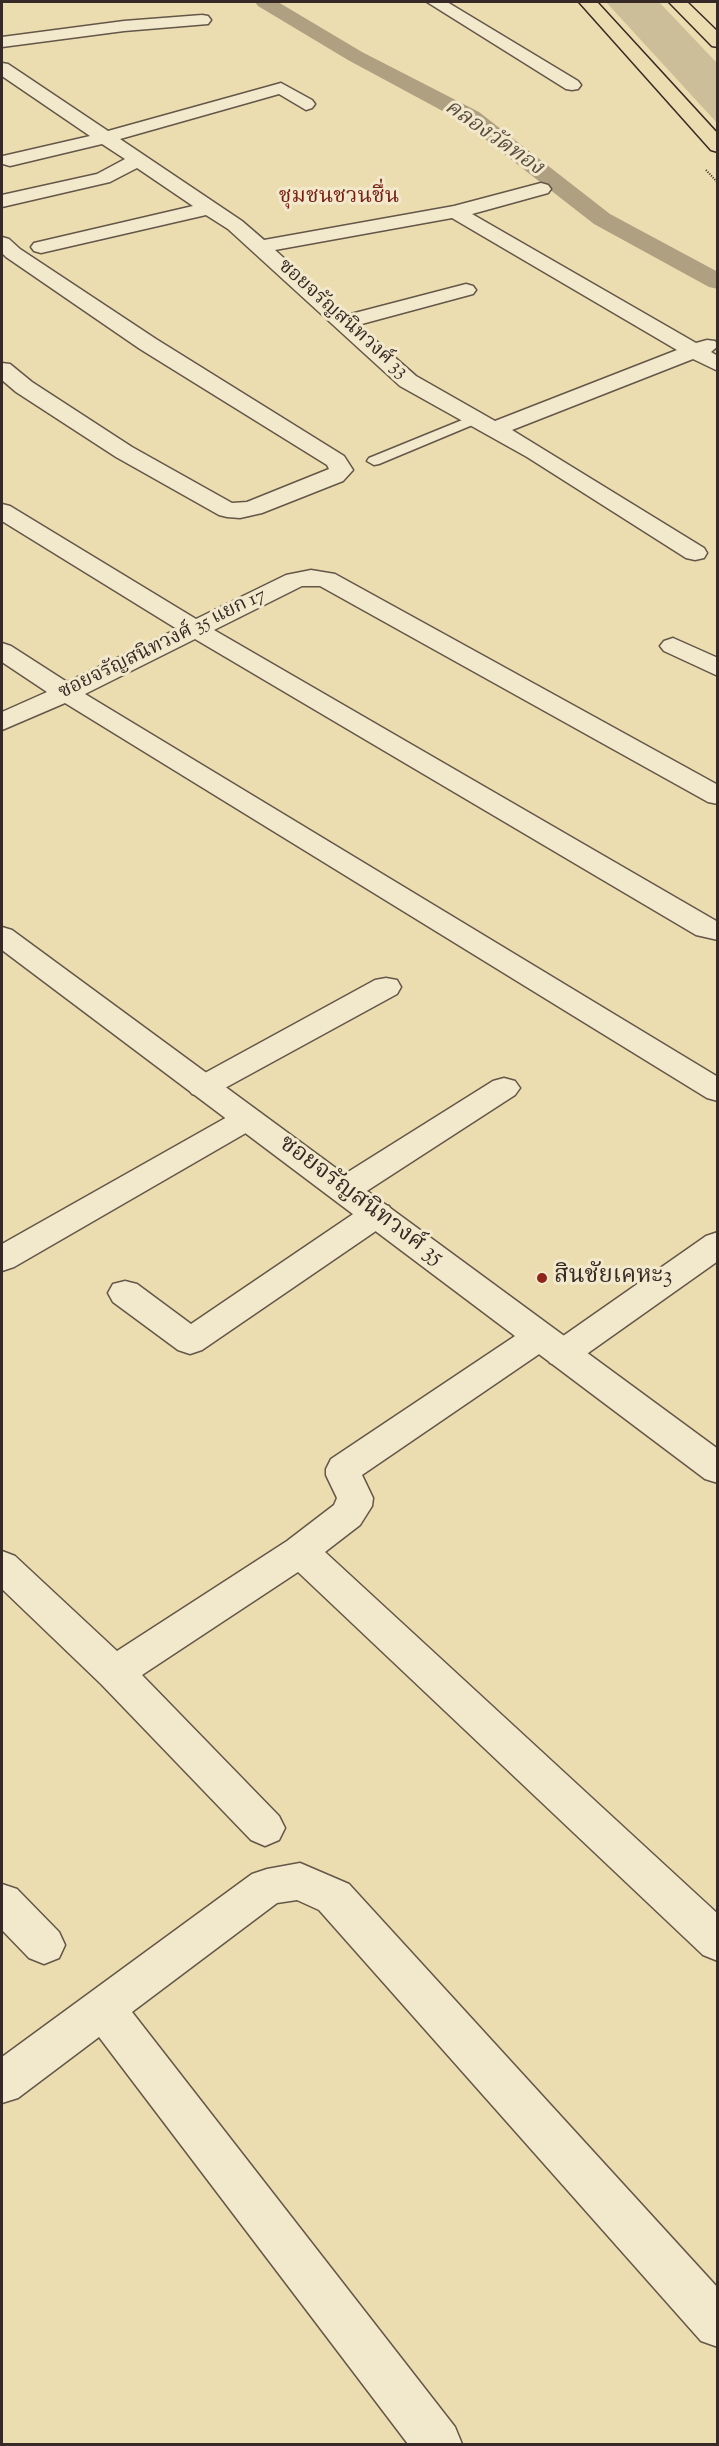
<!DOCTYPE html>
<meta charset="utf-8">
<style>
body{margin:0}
#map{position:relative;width:719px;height:2446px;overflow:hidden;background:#ebddb0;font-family:"Sorts Mill Goudy",serif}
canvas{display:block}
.frame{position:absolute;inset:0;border:3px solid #372925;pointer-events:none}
</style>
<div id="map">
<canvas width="719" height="2446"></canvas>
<div class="frame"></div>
</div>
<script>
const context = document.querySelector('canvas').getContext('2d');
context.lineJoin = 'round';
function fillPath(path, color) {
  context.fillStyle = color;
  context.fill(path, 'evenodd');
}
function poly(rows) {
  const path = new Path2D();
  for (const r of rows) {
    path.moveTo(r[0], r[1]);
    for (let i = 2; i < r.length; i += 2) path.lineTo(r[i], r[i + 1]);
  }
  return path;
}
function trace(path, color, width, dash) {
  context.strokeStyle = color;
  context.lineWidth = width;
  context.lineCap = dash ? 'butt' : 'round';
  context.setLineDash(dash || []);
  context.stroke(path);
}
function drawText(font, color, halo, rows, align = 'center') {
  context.font = font + ' "Sorts Mill Goudy","Noto Serif Thai",serif';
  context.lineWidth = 6;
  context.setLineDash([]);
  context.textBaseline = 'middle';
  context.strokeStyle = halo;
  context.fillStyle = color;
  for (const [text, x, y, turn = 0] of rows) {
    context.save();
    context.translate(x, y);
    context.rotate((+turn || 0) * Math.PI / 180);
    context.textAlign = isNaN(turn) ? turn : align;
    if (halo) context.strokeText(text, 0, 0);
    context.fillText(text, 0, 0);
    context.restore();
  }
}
fillPath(poly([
 [606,2,659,2,717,63,717,123]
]), '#ccbe98');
fillPath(poly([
 [255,2,278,2,362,52,479,112,610,214,718,272,718,289,709,287,594,224,463,122,348,60,258,6,255,2]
]), '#aea081');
const service = poly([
 [477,414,482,415,484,418,482,421,379,464,374,465,367,461,369,458,477,414]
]);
const minor = poly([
 [427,2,447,2,578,81,581,85,578,89,572,90,566,89,427,2],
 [202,15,208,16,211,20,208,24,124,31,2,47,2,37,124,21,202,15],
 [2,63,8,64,108,131,281,83,312,100,315,104,312,108,306,110,279,94,120,139,242,221,264,240,454,206,541,183,548,185,551,189,548,193,472,214,696,343,707,340,715,341,718,346,711,352,718,356,718,371,693,359,512,430,704,548,707,553,704,558,695,560,686,558,527,457,400,386,228,229,206,215,41,253,34,251,31,247,34,243,193,206,137,168,110,182,2,207,2,195,97,174,125,159,102,144,10,166,3,164,3,156,90,136,2,76,2,63],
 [452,218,677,350,495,421,416,376,358,325,473,294,476,290,473,286,466,284,347,315,275,250,452,218],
 [2,237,9,239,20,249,156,339,344,456,353,470,343,481,262,513,240,518,227,517,219,515,116,457,16,392,2,380,2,363,10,364,32,382,132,447,232,503,247,502,329,469,327,465,140,349,6,257,2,253,2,237],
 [2,504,10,506,196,619,286,575,311,570,335,574,718,785,718,804,708,802,320,586,302,586,214,630,718,922,718,940,696,935,195,639,85,694,718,1077,718,1101,707,1098,65,703,2,730,2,712,47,692,2,662,2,643,11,646,67,682,177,629,2,521,2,504],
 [673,638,718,658,718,676,664,651,660,646,664,641,673,638],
 [386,978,397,980,401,987,397,994,214,1094,203,1097,192,1094,187,1087,192,1080,375,980,386,978],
 [504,1078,515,1081,520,1088,515,1095,356,1198,344,1201,332,1198,328,1190,332,1182,493,1081,504,1078],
 [247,1108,258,1112,263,1119,258,1126,14,1267,2,1271,2,1244,236,1112,247,1108],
 [377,1203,389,1206,393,1214,389,1222,202,1350,190,1354,178,1350,113,1302,108,1293,113,1284,125,1281,137,1284,191,1324,365,1206,377,1203],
 [718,1232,718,1261,574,1363,562,1367,550,1363,545,1354,548,1348,362,1475,373,1498,372,1506,360,1525,325,1552,718,1914,718,1961,703,1955,298,1572,142,1675,279,1816,285,1828,279,1840,265,1846,251,1840,101,1684,2,1589,2,1551,15,1556,117,1651,287,1541,334,1505,337,1498,326,1475,326,1469,331,1459,527,1328,539,1324,551,1328,556,1337,553,1343,706,1236,718,1232],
 [300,1863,349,1884,718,2288,718,2347,701,2341,319,1910,297,1900,277,1903,132,2012,455,2427,462,2444,408,2444,99,2037,18,2098,2,2103,2,2057,252,1874,267,1869,300,1863],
 [2,1884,17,1889,59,1932,65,1945,59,1958,44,1964,29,1958,2,1930,2,1884]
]);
const tertiary = poly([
 [2,927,12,930,718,1449,718,1483,705,1479,2,950,2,927]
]);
const primary = poly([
 [579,2,597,2,718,134,718,152,711,150,579,2],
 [669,2,687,2,718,32,718,47,712,46,669,2]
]);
trace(service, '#645648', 3);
trace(minor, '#645648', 3);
trace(tertiary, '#645648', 3);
trace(primary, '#372925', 3);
trace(poly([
 [706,170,718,183]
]), '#372925', 2, [1, 1.5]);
fillPath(service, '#f2e9cc');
fillPath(minor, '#f2e9cc');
fillPath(tertiary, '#f2e9cc');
fillPath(primary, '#ebddb0');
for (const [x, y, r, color] of [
 [542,1278,6,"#8f2418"]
]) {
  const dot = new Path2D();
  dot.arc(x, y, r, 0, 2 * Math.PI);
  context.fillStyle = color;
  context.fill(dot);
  trace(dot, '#f2e9cc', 2);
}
drawText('20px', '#372925', '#f2e9cc', [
 ["ซอยจรัญสนิทวงศ์ 33",342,320,42],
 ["ซอยจรัญสนิทวงศ์ 35 แยก 17",163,645,-26]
]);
drawText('italic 22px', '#5b4d41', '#f2e9cc', [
 ["คลองวัดทอง",493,139,35]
]);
drawText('22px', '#7a1f14', '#f2e9cc', [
 ["ชุมชนชวนชื่น",339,198]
]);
drawText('24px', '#372925', '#f2e9cc', [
 ["ซอยจรัญสนิทวงศ์ 35",360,1202,37]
]);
drawText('24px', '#372925', '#f2e9cc', [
 ["สินชัยเคหะ3",554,1278]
], 'left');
</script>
